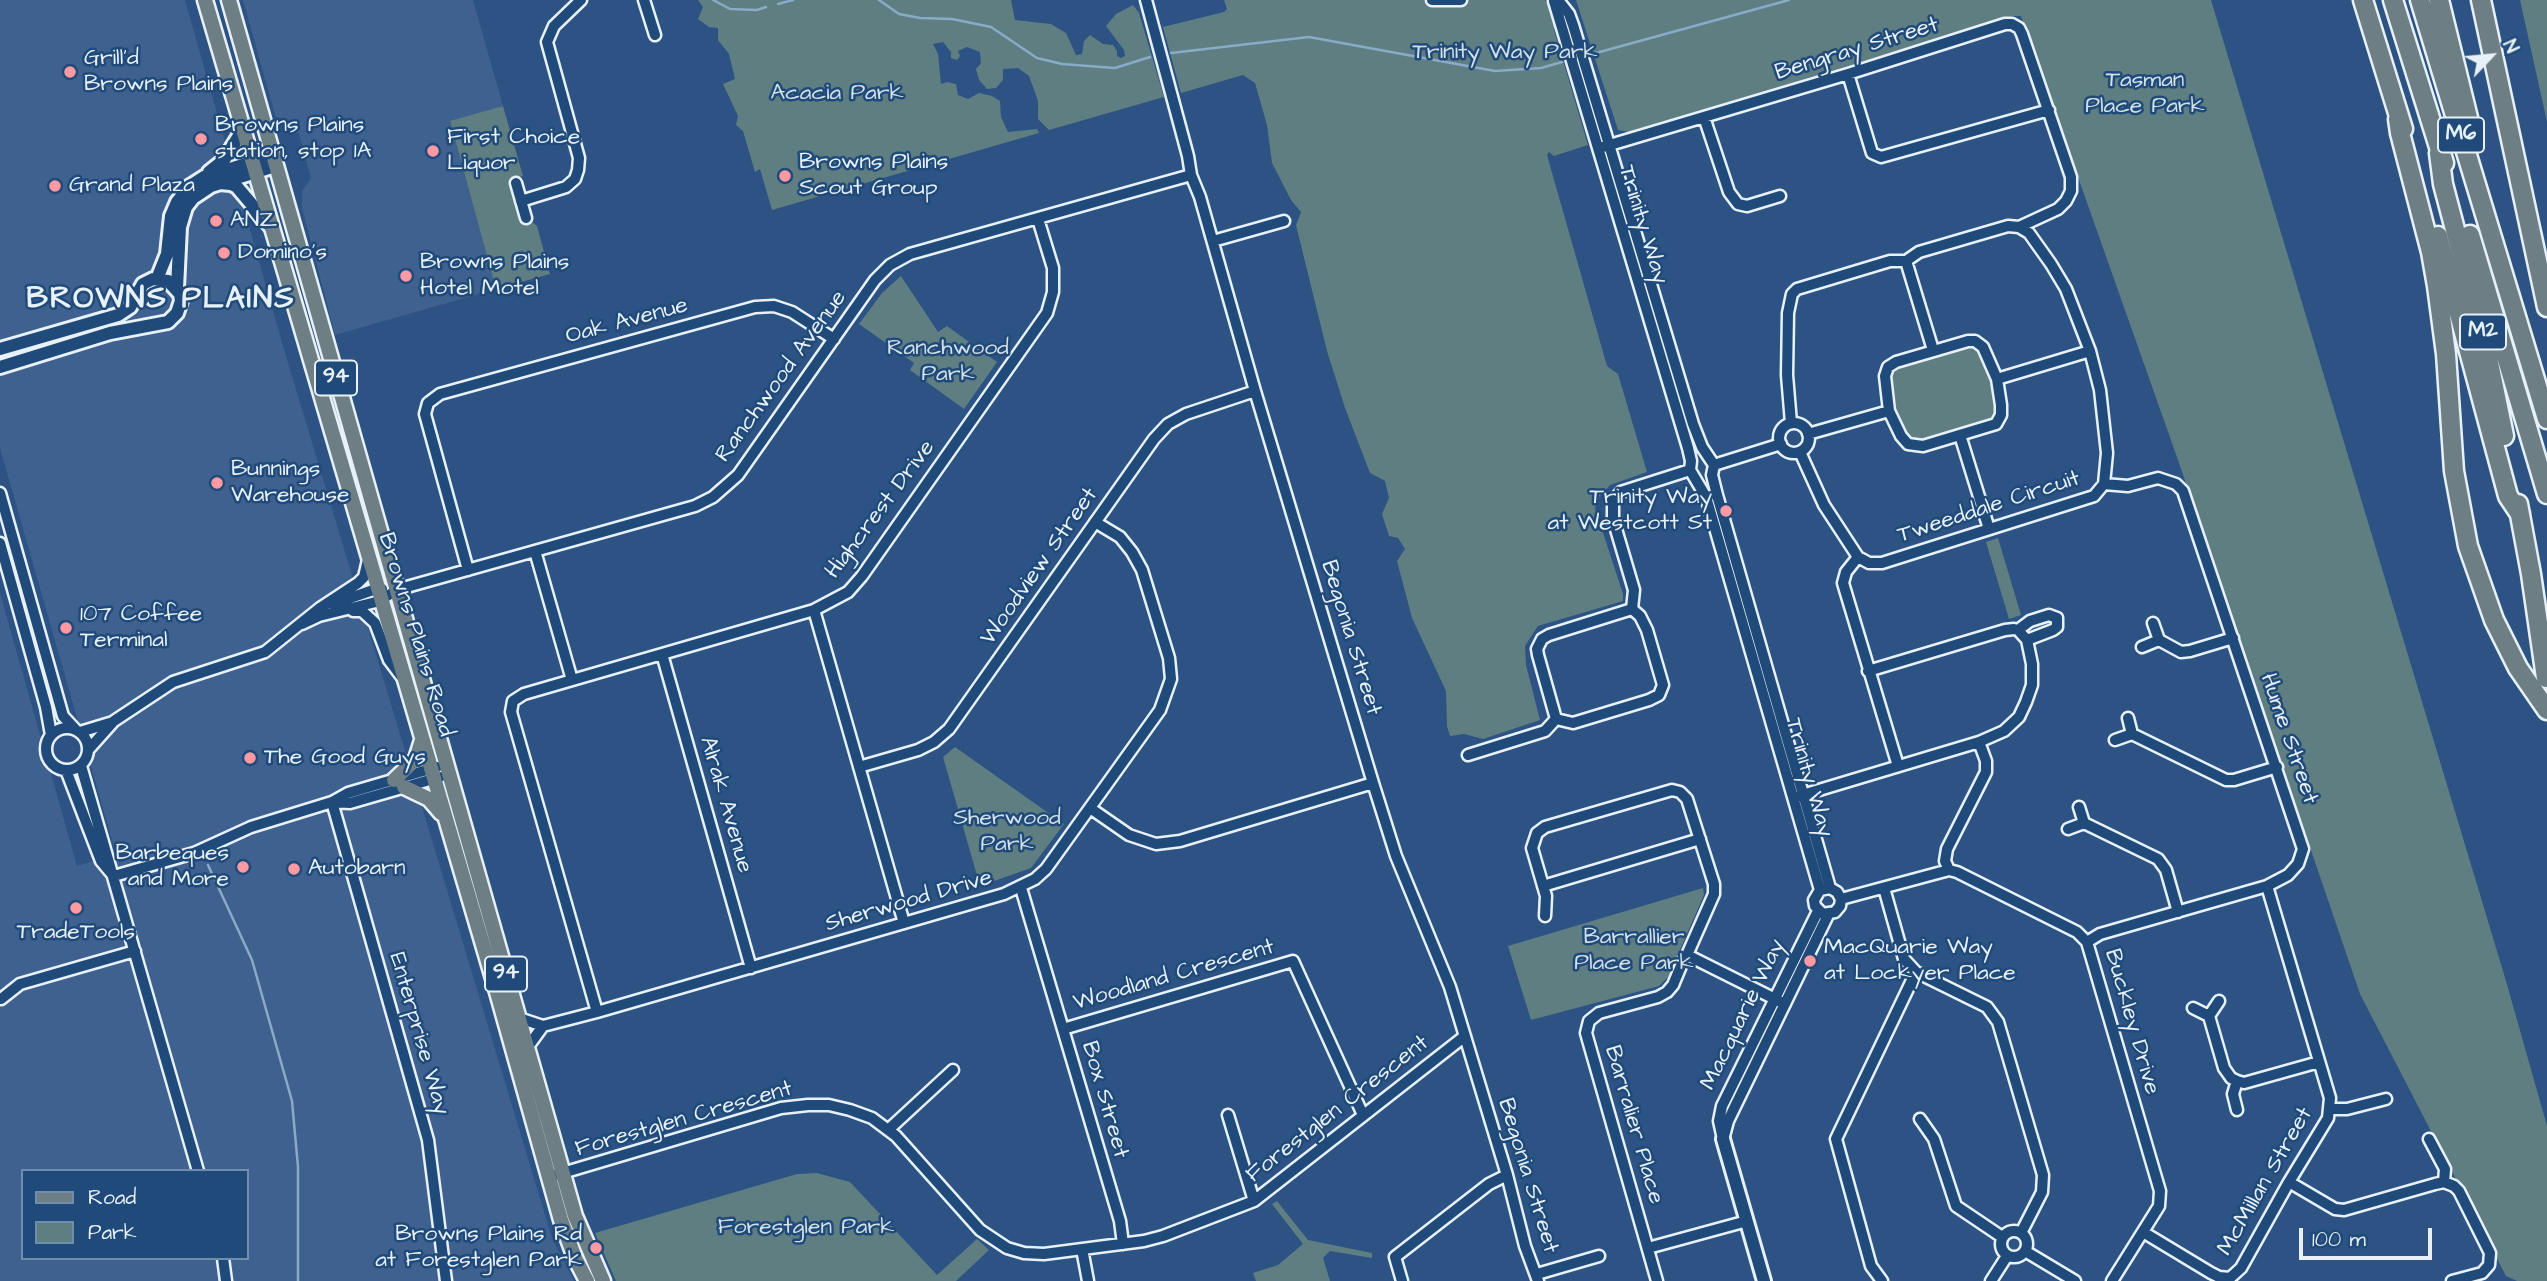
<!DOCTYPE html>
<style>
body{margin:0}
#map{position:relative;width:2547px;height:1281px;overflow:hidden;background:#2c5383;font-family:"Architects Daughter",sans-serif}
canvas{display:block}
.legend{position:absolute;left:21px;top:1169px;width:228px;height:91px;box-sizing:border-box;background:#1f4a7a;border:2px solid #6f8dac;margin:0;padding:9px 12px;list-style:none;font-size:21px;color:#e8f1f8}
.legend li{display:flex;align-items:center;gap:14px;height:35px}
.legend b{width:35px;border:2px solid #6f8dac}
.north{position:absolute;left:2456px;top:21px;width:70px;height:70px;-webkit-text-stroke:5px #1f4a7a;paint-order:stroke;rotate:64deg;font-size:19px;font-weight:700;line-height:28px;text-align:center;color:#e8f1f8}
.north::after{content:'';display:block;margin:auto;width:24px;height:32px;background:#e8f1f8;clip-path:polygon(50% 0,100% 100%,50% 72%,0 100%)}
.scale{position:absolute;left:2299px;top:1228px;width:133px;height:32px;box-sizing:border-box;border:4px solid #e8f1f8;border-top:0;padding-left:9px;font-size:21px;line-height:24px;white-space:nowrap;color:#e8f1f8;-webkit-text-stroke:5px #1f4a7a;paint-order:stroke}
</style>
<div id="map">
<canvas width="2547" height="1281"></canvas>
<ul class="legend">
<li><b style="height:9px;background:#6d7e84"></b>Road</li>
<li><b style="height:19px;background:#5e7e82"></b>Park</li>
</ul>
<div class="north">N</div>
<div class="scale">100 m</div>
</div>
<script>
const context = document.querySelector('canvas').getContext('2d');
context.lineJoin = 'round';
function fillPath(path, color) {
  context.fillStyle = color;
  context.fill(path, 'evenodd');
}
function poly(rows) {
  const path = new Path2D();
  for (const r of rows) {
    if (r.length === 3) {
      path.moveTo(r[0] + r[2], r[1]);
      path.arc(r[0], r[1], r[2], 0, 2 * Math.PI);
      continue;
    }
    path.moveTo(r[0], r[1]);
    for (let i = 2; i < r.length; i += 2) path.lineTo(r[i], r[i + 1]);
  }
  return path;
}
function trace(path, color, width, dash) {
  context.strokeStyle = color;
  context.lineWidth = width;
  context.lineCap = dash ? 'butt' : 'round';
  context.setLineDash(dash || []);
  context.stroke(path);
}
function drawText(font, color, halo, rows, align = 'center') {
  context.font = font + ' "Architects Daughter",sans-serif';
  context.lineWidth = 5;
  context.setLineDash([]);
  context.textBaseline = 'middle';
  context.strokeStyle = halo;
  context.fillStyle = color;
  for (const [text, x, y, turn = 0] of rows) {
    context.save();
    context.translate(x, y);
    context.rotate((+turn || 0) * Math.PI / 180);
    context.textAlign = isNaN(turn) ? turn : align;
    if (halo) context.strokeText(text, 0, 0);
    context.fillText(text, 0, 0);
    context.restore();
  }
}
fillPath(poly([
 [0,0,185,0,285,353,552,1238,574,1281,0,1281,0,593,77,866,116,854,0,448],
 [23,1171,247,1171,247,1258,23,1258],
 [243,0,473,0,503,106,450,122,496,289,335,335,302,208,302,191,311,178,299,134,280,123,275,115]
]), '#3f6190');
fillPath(poly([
 [698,0,1011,0,1015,20,1051,24,1066,33,1076,55,1082,54,1084,41,1090,35,1103,44,1113,45,1117,51,1117,56,1121,58,1125,56,1124,50,1106,26,1116,14,1133,5,1139,13,1164,97,1049,130,1038,119,1038,101,1029,76,1018,68,1003,69,1003,80,996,88,987,89,979,80,976,69,981,63,980,52,967,47,958,51,960,56,957,60,951,58,951,52,943,42,933,44,938,54,941,84,947,82,956,84,958,95,968,99,979,93,992,96,1000,101,1001,117,1008,132,1037,129,1039,133,772,210,760,169,755,172,743,131,736,125,738,116,723,84,735,79,729,54,718,40,718,28,709,27,698,19,703,7],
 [1224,0,1545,0,1552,10,1556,22,1554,30,1588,145,1554,156,1549,152,1547,155,1607,366,1618,374,1647,472,1610,485,1599,497,1595,508,1623,594,1623,601,1538,626,1525,646,1526,665,1540,720,1483,739,1464,734,1450,736,1447,726,1446,691,1412,618,1397,561,1405,549,1398,538,1389,536,1382,514,1389,498,1385,481,1370,473,1345,408,1327,351,1296,225,1301,212,1291,200,1272,163,1267,125,1255,83,1243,75,1181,93,1163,27,1224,12,1227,9],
 [1576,0,2211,0,2506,981,2547,1126,2547,1281,2517,1281,2506,1276,2360,994,2178,460,2021,16,2013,16,1629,132,1618,130],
 [2520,0,2547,0,2547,122],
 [503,106,523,176,509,180,522,224,532,222,537,226,550,274,496,289,450,121],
 [901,276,938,332,947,326,997,362,964,409,910,370,914,363,859,324,882,293],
 [1969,345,1979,350,1991,376,1997,410,1990,419,1981,423,1922,441,1913,439,1904,430,1896,414,1890,378,1893,371,1898,366],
 [1998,538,2021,615,2009,619,1986,542],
 [955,747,1064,824,1031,868,980,886,943,757],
 [1703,888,1704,895,1668,977,1659,986,1531,1020,1508,946],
 [817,1173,850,1182,937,1275,977,1239,989,1250,956,1281,616,1281,595,1233,797,1174],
 [1277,1201,1308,1240,1372,1253,1372,1258,1330,1251,1323,1258,1330,1281,1256,1281,1253,1273,1278,1265,1303,1244,1272,1204]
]), '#5e7e82');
trace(poly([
 [713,0,730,9,757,10,766,7],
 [879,0,899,14,920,18,952,19,991,27,1037,58,1062,64,1115,68,1150,57],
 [778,4,793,0],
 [1171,53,1309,37,1495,71,1541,68,1562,62],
 [1596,53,1789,0],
 [208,865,252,960,292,1101,298,1167,298,1281]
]), '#8aaac8', 2.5);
const minor = poly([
 [644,0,655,35],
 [1146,0,1188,156,1191,175,1200,197,1255,391,1373,783,1396,856,1450,987,1507,1175,1525,1246,1538,1281],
 [1432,0,1461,0],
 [1558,0,1569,14,1573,25,1693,424,1702,447,1714,465,1712,475,1717,495,1830,888,1837,892,1841,899,1840,906,1835,912,1823,914,1815,906,1814,900,1820,890,1830,888],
 [1554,1,1688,448,1691,461,1690,470,1706,497,1820,890],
 [1848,74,1872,153,1881,157,2049,110],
 [1704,117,1729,192,1738,204,1747,206,1780,196],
 [1603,147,1848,74,2005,24,2012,24,2019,28,2022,34,2071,177,2071,191,2066,201,2058,209,2019,227],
 [516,183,526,218],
 [521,201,566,187,575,179,578,170,579,158,547,42,554,26,581,0],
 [1213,241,1284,221],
 [1906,261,1933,350],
 [1968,341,1975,341,1983,347,1997,379,2001,405,2001,415,1996,424,1923,446,1908,444,1901,436,1889,411,1885,376,1888,367,1896,362,1968,341],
 [1997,379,2090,351],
 [1791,423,1787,375,1788,313,1792,294,1797,289,1890,261,1906,261,1919,252,2008,226,2019,227,2029,233,2051,264,2066,289,2090,351,2100,390,2107,453,2104,484,2094,496,1882,563,1869,563,1858,557,1824,505,1800,452],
 [1794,438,15],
 [1808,434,1889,411],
 [1960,435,1989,529],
 [1714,465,1781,444],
 [0,493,63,716,75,729],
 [0,543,46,707,51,735],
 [535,551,572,680],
 [1858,557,1846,572,1843,583,1898,766],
 [468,570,425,414,428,403,440,394,755,307,774,306,792,312,834,339],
 [333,604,376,589,382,589],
 [1632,609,1634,590,1613,519,1613,501,1621,492,1690,470],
 [814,610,904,923],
 [353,611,362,611,375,623,389,660,401,676],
 [302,624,319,616,380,601,396,590,695,506,713,497,738,475,875,280,890,265,910,254,1191,175],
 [2018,630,2030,621,2049,615,2057,618,2057,627,2053,630,2027,640],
 [2159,640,2181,652,2190,651,2233,638],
 [2142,647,2159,640,2153,623],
 [662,654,751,968],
 [1556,719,1573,723,1649,700,1659,695,1663,685,1647,630,1640,616,1632,609],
 [67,749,21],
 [80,732,113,722],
 [2132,734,2226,780,2234,780,2277,767],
 [2115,740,2132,734,2128,718],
 [89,749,114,721,173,682,265,652,320,608,358,583,364,577,368,560],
 [1468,755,1545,731,1556,719,1538,655,1537,649,1542,639,1549,635,1632,609],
 [81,766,198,1171],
 [859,767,918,750,934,742,949,729,1154,439,1168,424,1186,414,1255,391],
 [66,770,101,861,111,873],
 [1799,796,1979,742,2004,731,2019,717,2026,702,2032,685,2032,664,2027,640,2018,630,2014,629,2005,630,1868,671],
 [332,802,428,1140,446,1281],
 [332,802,350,803,440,777],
 [1090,808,1129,835,1156,844,1180,841,1373,783],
 [2084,823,2158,859,2166,870,2178,912],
 [2068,829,2084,823,2079,807],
 [1949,870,1945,861,1947,849,1986,772,1986,761,1979,742],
 [114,876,194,853,251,827,332,802,348,793,437,767],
 [1543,886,1700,839],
 [1021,888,1120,1221,1123,1244],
 [1884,888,1904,959,1916,972],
 [1841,899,1949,870,1957,872,2077,932,2087,942,2160,1191,2159,1206,2112,1281],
 [1545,916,1546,896,1532,848,1537,833,1545,827,1672,790,1680,792,1687,799,1714,884,1714,894,1687,955,1785,1004],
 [2087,942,2100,934,2267,886,2288,875,2298,864,2303,849,2183,491,2176,484,2158,478,2128,486,2104,484],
 [1,999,20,984,135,951],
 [2193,1008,2209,1016,2219,1001],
 [597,1012,511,712,513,701,524,694,814,610,848,592,862,576,1047,313,1053,292,1053,268,1038,219],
 [2209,1016,2224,1068,2231,1078,2237,1081,2244,1083,2319,1062],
 [519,1018,543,1026,597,1012,1004,894,1035,879,1046,869,1160,710,1171,679,1169,658,1142,570,1132,552,1120,537,1095,522],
 [1063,1029,1293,961,1363,1115],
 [527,1048,543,1026],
 [2237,1081,2233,1094,2237,1110],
 [2330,1109,2347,1109,2386,1099],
 [1228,1115,1254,1201],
 [1920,1119,1934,1139,1956,1206,2002,1237],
 [888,1130,953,1070],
 [1724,1136,1728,1121,1828,915],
 [1723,1139,1719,1121,1722,1106,1818,911],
 [2429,1139,2445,1169,2444,1182],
 [549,1177,781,1108,808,1105,829,1105,850,1110,872,1118,896,1136,980,1230,1007,1248,1024,1253,1044,1254,1144,1241,1163,1236,1254,1201,1465,1036],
 [2289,1182,2335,1209,2344,1210,2435,1184,2444,1182,2454,1186,2459,1191,2490,1253,2489,1265,2482,1273,2452,1281],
 [2014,1244,13],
 [2143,1232,2211,1273,2219,1277,2230,1278,2241,1268,2289,1182,2328,1118,2330,1098,2267,886],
 [1648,1248,1747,1221],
 [1082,1249,1088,1281],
 [2025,1251,2075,1281],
 [223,1258,226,1281],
 [1537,1274,1599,1256],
 [1402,1281,1395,1257,1489,1184,1507,1175],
 [1657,1281,1586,1033,1589,1021,1599,1013,1658,997,1667,992,1673,985,1683,961,1687,955],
 [1882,1281,1871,1266,1836,1139,1916,972,1987,1007,1998,1022,2043,1175,2042,1192,2021,1233],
 [1991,1281,2007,1256]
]);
const tertiary = poly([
 [209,172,224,160,242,131],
 [219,183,231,184,237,187,270,226],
 [157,279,167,254,171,216,177,202,190,186,204,177,272,156],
 [177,288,180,227,186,207,193,198,211,186,275,166],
 [0,349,118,315,130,307,143,284,153,279,168,281,180,294,181,301,177,313,168,322,110,333,0,367],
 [1723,1139,1764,1281]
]);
const primary = poly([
 [205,0,497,992,561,1220,575,1258,587,1281],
 [229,0,575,1216,603,1281],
 [394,780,416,759,422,740],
 [404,787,429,799,441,813]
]);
const motorway = poly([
 [2363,0,2403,129],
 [2393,0,2444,163],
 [2420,0,2547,419],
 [2439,0,2471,130],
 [2481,0,2547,307],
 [2398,119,2400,133,2431,252,2437,286,2446,354,2454,471,2468,546,2494,620,2518,668,2547,710],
 [2439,153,2443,184,2485,343,2504,436],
 [2470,235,2547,494],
 [2438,236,2508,496,2520,514],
 [2518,504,2531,574,2546,678]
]);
trace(minor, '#e8f1f8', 15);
trace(tertiary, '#e8f1f8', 18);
trace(primary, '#e8f1f8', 19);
trace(motorway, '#e8f1f8', 23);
trace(minor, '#1f4a7a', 10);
trace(tertiary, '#1f4a7a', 12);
trace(primary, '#6d7e84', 14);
trace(motorway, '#6d7e84', 18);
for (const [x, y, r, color] of [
 [70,72,7,"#ff9aa2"],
 [201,139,7,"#ff9aa2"],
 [433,151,7,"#ff9aa2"],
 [785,176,7,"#ff9aa2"],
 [55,186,7,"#ff9aa2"],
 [216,221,7,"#ff9aa2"],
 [224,253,7,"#ff9aa2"],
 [406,276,7,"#ff9aa2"],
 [217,483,7,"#ff9aa2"],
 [1726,511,7,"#ff9aa2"],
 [66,628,7,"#ff9aa2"],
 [250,758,7,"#ff9aa2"],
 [243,867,7,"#ff9aa2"],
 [294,869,7,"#ff9aa2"],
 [76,908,7,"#ff9aa2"],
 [1810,961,7,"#ff9aa2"],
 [596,1248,7,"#ff9aa2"]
]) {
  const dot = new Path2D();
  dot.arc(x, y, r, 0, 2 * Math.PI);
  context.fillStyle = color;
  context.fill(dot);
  trace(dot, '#1f4a7a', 2.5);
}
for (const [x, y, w] of [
 [2461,135,46],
 [2483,332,46],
 [336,378,42],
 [506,974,42]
]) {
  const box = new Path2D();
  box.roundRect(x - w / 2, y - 17.5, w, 35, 5);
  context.fillStyle = '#1f4a7a';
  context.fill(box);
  trace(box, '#e8f1f8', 2);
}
drawText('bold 21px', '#e8f1f8', null, [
 ["M6",2461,135],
 ["M2",2483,332],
 ["94",336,378],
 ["94",506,974]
]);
drawText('23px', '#e8f1f8', '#1f4a7a', [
 ["Bengray Street",1857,50,-17],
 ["Trinity Way",1642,225,73],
 ["Oak Avenue",627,322,-15],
 ["Ranchwood Avenue",782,377,-54],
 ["Tweeddale Circuit",1989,508,-18],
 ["Highcrest Drive",881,510,-53],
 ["Woodview Street",1040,567,-55],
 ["Browns Plains Road",415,635,73],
 ["Begonia Street",1350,638,73],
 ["Hume Street",2288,739,71],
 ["Trinity Way",1808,778,74],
 ["Alrak Avenue",725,805,74],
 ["Sherwood Drive",909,902,-16],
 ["Woodland Crescent",1174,976,-16],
 ["Macquarie Way",1744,1015,-64],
 ["Buckley Drive",2131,1022,74],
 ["Enterprise Way",418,1034,74],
 ["Box Street",1104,1100,74],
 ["Forestglen Crescent",1338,1110,-38],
 ["Forestglen Crescent",684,1120,-16],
 ["Barralier Place",1633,1125,74],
 ["Begonia Street",1527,1176,73],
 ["McMillan Street",2266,1182,-60]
]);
drawText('23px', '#d3e0e6', '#1f4a7a', [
 ["Trinity Way Park",1505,53],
 ["Tasman",2145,81],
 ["Place Park",2145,107],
 ["Acacia Park",837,94],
 ["Ranchwood",948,349],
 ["Park",948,375],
 ["Sherwood",1007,819],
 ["Park",1007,845],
 ["Barrallier",1634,938],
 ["Place Park",1634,964],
 ["Forestglen Park",806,1228]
]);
drawText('23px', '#e8f1f8', '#1f4a7a', [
 ["Grill'd",84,59],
 ["Browns Plains",84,85],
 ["Browns Plains",215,126],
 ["station, stop 1A",215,152],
 ["First Choice",447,138],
 ["Liquor",447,164],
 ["Browns Plains",799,163],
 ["Scout Group",799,189],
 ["Grand Plaza",69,186],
 ["ANZ",230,221],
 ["Domino's",238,253],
 ["Browns Plains",420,263],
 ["Hotel Motel",420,289],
 ["Bunnings",231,470],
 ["Warehouse",231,496],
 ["Trinity Way",1712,498,"right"],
 ["at Westcott St",1712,524,"right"],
 ["107 Coffee",80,615],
 ["Terminal",80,641],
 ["The Good Guys",264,758],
 ["Barbeques",229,854,"right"],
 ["and More",229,880,"right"],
 ["Autobarn",308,869],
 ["TradeTools",76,933,"center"],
 ["MacQuarie Way",1824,948],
 ["at Lockyer Place",1824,974],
 ["Browns Plains Rd",582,1235,"right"],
 ["at Forestglen Park",582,1261,"right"]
], 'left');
context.letterSpacing = '2px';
drawText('bold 30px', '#e8f1f8', '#1f4a7a', [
 ["BROWNS PLAINS",161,301]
]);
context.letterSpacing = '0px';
</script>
